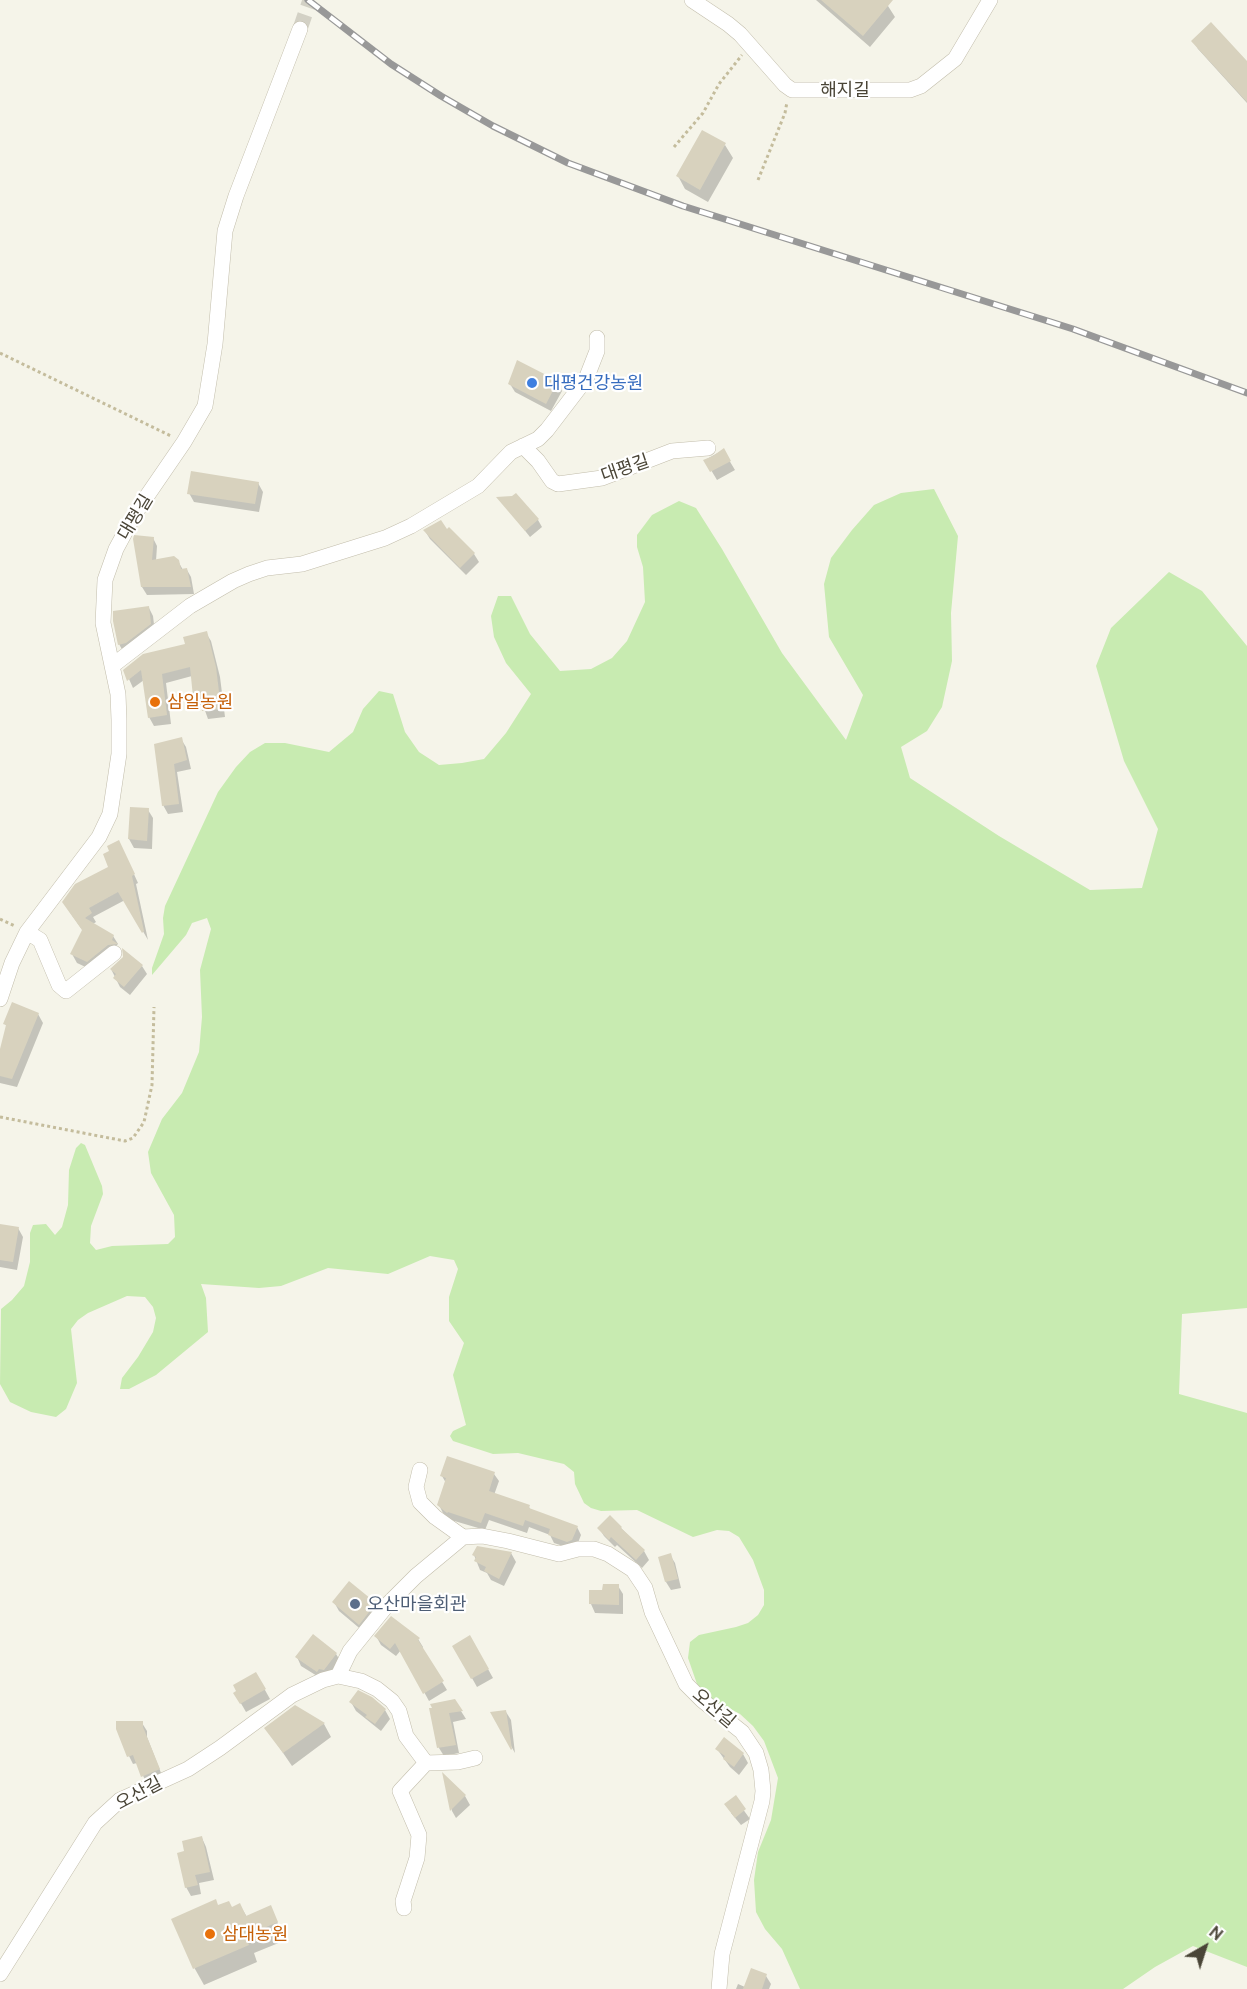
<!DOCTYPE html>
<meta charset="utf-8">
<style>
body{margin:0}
#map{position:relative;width:1247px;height:1989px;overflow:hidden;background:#f5f4e9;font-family:Ubuntu,sans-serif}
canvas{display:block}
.north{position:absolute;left:1175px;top:1917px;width:60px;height:60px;-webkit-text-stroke:4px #fff;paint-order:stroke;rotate:39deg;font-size:16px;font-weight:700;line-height:24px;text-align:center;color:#4a4537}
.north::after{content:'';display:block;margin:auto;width:21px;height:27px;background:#4a4537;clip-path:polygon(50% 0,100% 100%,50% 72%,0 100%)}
</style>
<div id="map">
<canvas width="1247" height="1989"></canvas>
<div class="north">N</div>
</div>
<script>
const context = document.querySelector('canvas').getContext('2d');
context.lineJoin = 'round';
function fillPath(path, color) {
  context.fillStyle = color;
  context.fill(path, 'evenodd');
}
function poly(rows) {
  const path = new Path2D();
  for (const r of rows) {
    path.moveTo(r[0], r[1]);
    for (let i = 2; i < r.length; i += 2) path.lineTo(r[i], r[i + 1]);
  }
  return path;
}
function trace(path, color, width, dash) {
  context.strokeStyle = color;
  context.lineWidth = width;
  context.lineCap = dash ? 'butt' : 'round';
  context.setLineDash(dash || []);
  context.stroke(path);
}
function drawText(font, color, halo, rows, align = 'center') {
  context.font = font + ' Ubuntu,"Noto Sans KR",sans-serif';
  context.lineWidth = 4.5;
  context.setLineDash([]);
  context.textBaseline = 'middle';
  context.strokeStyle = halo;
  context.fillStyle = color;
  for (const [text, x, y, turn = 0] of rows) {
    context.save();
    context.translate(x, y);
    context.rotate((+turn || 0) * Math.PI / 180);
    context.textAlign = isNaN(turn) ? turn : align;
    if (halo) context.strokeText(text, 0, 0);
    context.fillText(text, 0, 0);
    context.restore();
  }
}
fillPath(poly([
 [934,489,958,536,951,613,952,661,942,707,927,731,901,747,910,778,999,836,1090,890,1142,888,1158,829,1124,761,1096,666,1111,628,1169,572,1202,591,1247,646,1247,1308,1182,1314,1179,1394,1247,1413,1247,1967,1193,1946,1155,1967,1123,1989,800,1989,782,1949,765,1929,756,1912,754,1880,758,1852,771,1820,778,1778,764,1741,753,1726,740,1714,708,1697,697,1684,688,1658,690,1642,699,1635,736,1627,748,1623,758,1615,764,1605,764,1590,753,1560,739,1537,729,1531,717,1530,693,1537,637,1510,601,1511,591,1508,584,1503,575,1484,574,1472,564,1464,518,1453,493,1454,453,1441,450,1436,453,1431,466,1425,453,1375,464,1343,449,1321,449,1297,458,1269,454,1260,430,1256,388,1274,328,1268,281,1286,259,1288,201,1284,206,1298,208,1332,156,1375,129,1389,120,1389,122,1378,138,1357,153,1332,156,1318,153,1307,145,1297,127,1296,88,1313,78,1320,71,1329,77,1383,66,1409,56,1417,31,1412,10,1402,0,1384,1,1309,12,1300,24,1286,30,1262,30,1233,33,1225,46,1224,55,1235,62,1227,68,1205,69,1170,76,1148,81,1143,85,1145,102,1186,103,1194,91,1226,90,1243,96,1250,112,1246,168,1244,175,1237,174,1215,151,1173,148,1152,162,1119,182,1093,199,1052,202,1017,200,970,211,929,207,918,192,923,186,935,152,975,152,968,164,934,163,918,165,906,218,792,236,767,250,752,265,743,285,743,329,752,353,732,363,709,379,691,393,694,405,732,419,752,439,765,462,763,484,759,506,733,531,694,506,663,494,637,491,616,498,596,511,596,530,634,560,671,591,669,612,658,627,641,645,602,643,567,637,547,637,535,652,515,679,501,696,508,722,549,782,653,846,740,863,695,829,637,824,584,831,558,852,530,874,505,901,493]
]), '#c8ebb1');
fillPath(poly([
 [816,0,882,0,888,6,895,17,870,47],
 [1193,41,1247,63,1247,103,1198,49],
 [725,145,733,158,708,202,685,189,678,176],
 [557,382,562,391,551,411,515,392,510,384],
 [723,450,735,470,717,480,705,460],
 [258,483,263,492,259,512,194,502,189,493],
 [499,498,538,520,542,527,530,537],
 [425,531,447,531,474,554,479,562,466,575,430,539],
 [153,538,157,546,156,561,178,561,183,570,187,570,191,577,194,594,147,595,142,587],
 [149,608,153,616,155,633,124,653,119,644],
 [206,633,211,641,220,677,225,717,208,719,203,705,200,705,195,697,192,676,166,683,171,724,154,726,149,717,144,680,133,688,125,670,187,645],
 [181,739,186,747,191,769,177,772,183,812,168,814,163,805,155,745],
 [148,810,153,818,152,849,134,848,129,839],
 [123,850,138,883,136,884,148,940,125,900,93,917,96,922,93,924,113,936,118,944,92,970,77,963,72,954,83,931,69,911,110,867],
 [142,966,147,974,130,995,120,987,111,969],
 [38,1014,43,1023,17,1087,0,1083,0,1055,7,1027,5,1024],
 [0,1225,18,1228,23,1237,17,1270,0,1267],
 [494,1474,499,1481,494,1495,529,1507,531,1510,577,1527,581,1535,576,1548,572,1549,554,1543,550,1535,529,1527,527,1533,489,1520,485,1530,451,1520,443,1513,439,1505,446,1483,442,1476],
 [599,1528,621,1528,644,1551,649,1560,642,1568,617,1545,615,1547,604,1536],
 [511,1553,516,1562,504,1586,491,1580,487,1573,480,1570,474,1555],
 [670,1555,675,1563,681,1588,671,1590,666,1582],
 [618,1586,623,1594,623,1614,595,1613,591,1604],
 [334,1602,375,1604,380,1613,364,1632,339,1611],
 [376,1636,418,1639,423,1647,422,1649,447,1690,429,1701,401,1650,396,1656,381,1645],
 [470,1637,493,1678,477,1687,454,1646],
 [336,1654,341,1662,322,1679,301,1666,297,1657],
 [256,1674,270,1699,246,1712,235,1693],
 [454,1700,466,1719,453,1722,459,1753,444,1756,439,1748,431,1710],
 [351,1702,385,1710,390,1719,381,1731,356,1711],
 [506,1712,511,1720,515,1753,492,1713],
 [142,1723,147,1731,147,1737,163,1778,147,1784,137,1763,133,1764,129,1756],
 [324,1724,331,1737,292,1766,266,1728],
 [717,1749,743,1754,748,1763,739,1775,730,1767],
 [445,1777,465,1796,470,1805,456,1818,452,1811],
 [735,1798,750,1819,741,1825,731,1813],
 [202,1838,206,1847,214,1880,199,1883,201,1894,191,1896,186,1887,186,1852],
 [240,1905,247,1917,270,1907,286,1940,254,1953,257,1962,204,1985,195,1969,173,1920,218,1907,232,1908],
 [766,1976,771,1984,769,1989,736,1989,738,1984,745,1987]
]), '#0003');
fillPath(poly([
 [821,0,893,0,863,36],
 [1211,22,1247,61,1247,102,1191,41],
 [702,130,726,143,700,190,676,176],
 [517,360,558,381,546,404,508,384],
 [724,448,731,461,710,472,703,460,713,456],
 [191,471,259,482,255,504,187,494],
 [516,493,539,519,525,531,496,497,512,496],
 [441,520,447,529,449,527,475,553,460,568,423,530],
 [134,535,154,537,152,560,174,556,179,560,181,569,187,568,191,587,141,587,133,539],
 [149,606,151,624,126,643,118,645,113,621,113,611],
 [207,631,216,667,221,709,202,711,200,697,193,697,190,667,162,674,167,715,148,718,141,670,127,681,123,670,143,654,185,644,183,637],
 [182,737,187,760,174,764,179,804,162,806,154,744],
 [130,807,149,808,147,841,128,839],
 [119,840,135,874,132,876,144,931,142,933,118,892,89,908,92,913,85,918,114,935,112,940,118,944,108,945,87,962,70,954,82,930,62,902,75,884,108,867,103,854,109,851,107,846],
 [122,948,143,965,124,987,113,978,116,974,110,969,123,957],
 [12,1002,39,1013,12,1079,0,1076,0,1049,6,1025,3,1024],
 [0,1224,19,1227,13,1262,0,1260],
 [447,1456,495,1472,489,1491,530,1505,529,1508,578,1526,572,1540,567,1542,548,1535,550,1529,525,1520,523,1526,485,1513,481,1523,448,1512,447,1513,437,1505,446,1478,440,1476],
 [610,1515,622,1527,621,1528,645,1550,636,1560,611,1537,609,1540,597,1528],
 [477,1546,512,1552,499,1579,484,1571,486,1567,474,1561,476,1557,472,1555],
 [671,1553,678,1579,665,1582,658,1557],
 [349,1581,376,1603,359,1625,332,1602],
 [603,1584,619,1584,619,1605,589,1604,589,1590,602,1590],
 [391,1616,420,1638,418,1640,444,1681,423,1694,395,1643,390,1649,374,1636],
 [313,1634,337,1653,324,1670,319,1669,317,1672,295,1657],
 [470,1635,489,1669,471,1679,452,1646],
 [256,1672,266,1689,240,1704,233,1693,236,1691,233,1685],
 [358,1690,372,1697,386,1709,375,1724,365,1717,367,1715,349,1702],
 [455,1699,463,1711,449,1713,456,1745,437,1748,429,1708,432,1708,430,1704],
 [295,1705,325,1723,283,1753,264,1728],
 [506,1710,512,1749,511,1750,490,1712],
 [116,1721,143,1721,143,1727,160,1769,141,1777,133,1755,127,1757,116,1729],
 [724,1737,744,1753,734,1767,723,1759,725,1756,715,1749],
 [442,1772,466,1795,450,1811],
 [736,1795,746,1809,735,1818,724,1804],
 [202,1836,210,1872,195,1875,198,1885,185,1888,177,1853,184,1851,182,1841],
 [216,1899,218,1905,229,1901,232,1907,240,1903,246,1916,271,1905,278,1922,245,1936,249,1945,193,1969,171,1919],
 [751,1968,767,1974,762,1989,743,1989]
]), '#d8d2be');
trace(poly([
 [300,29,310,0]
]), '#d3d1c5', 15, [15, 8]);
const minor = poly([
 [692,0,728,24,740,34,785,85,792,90,910,90,921,86,955,59,990,0],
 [523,446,538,461,552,481,558,484,602,478,672,451,708,448],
 [112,666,190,606,233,581,249,574,267,568,302,564,385,538,411,526,478,486,511,452,538,439,547,430,586,379,597,351,597,338],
 [27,932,40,940,59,985,66,991,114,953],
 [0,999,12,963,27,932,99,837,110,814,119,754,119,720,118,694,103,623,105,580,116,549,136,512,184,442,205,406,215,344,225,231,236,196,300,29],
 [420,1470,416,1487,420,1502,435,1517,463,1537],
 [338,1676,350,1651,388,1604,416,1576,463,1537,482,1536,508,1541,559,1554,578,1549,594,1549,608,1554,633,1570,645,1588,652,1612,686,1684,703,1701,742,1732,756,1753,761,1770,763,1791,762,1801,722,1954,719,1989],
 [426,1763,458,1762,475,1758],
 [0,1974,95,1823,108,1811,120,1800,188,1769,220,1748,292,1695,323,1680,338,1676,361,1681,377,1689,392,1701,399,1711,406,1736,426,1763,400,1791,419,1835,417,1858,403,1901,404,1908]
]);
trace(minor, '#c2bdab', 16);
trace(poly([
 [674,147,703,113,719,84,742,55],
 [758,180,785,113,787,102],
 [0,353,171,436],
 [0,919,15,926],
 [0,1117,125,1141,133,1138,144,1122,152,1085,154,1007]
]), '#c4bc9c', 3, [3, 3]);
trace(minor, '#fff', 15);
const rail = poly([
 [308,0,391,64,441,96,493,126,568,163,683,206,1073,329,1247,393]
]);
trace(rail, '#989898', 7);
trace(rail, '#fff', 4.5, [14]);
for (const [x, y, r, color] of [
 [532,383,6,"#3f7fe0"],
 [155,702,6,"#e8710a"],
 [355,1604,6,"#5c6f8a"],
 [210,1934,6,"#e8710a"]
]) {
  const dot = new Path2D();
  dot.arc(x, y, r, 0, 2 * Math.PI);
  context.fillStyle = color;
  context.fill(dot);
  trace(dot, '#fff', 2);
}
drawText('18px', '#4a4537', '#fff', [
 ["해지길",845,90],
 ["대평길",625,468,-19],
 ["대평길",135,517,-59],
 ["오산길",714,1708,40],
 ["오산길",139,1793,-28]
]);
drawText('18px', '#366cbe', '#fff', [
 ["대평건강농원",544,383]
], 'left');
drawText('18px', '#c56008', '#fff', [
 ["삼일농원",167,702],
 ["삼대농원",222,1934]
], 'left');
drawText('18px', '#4e5e75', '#fff', [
 ["오산마을회관",367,1604]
], 'left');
</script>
